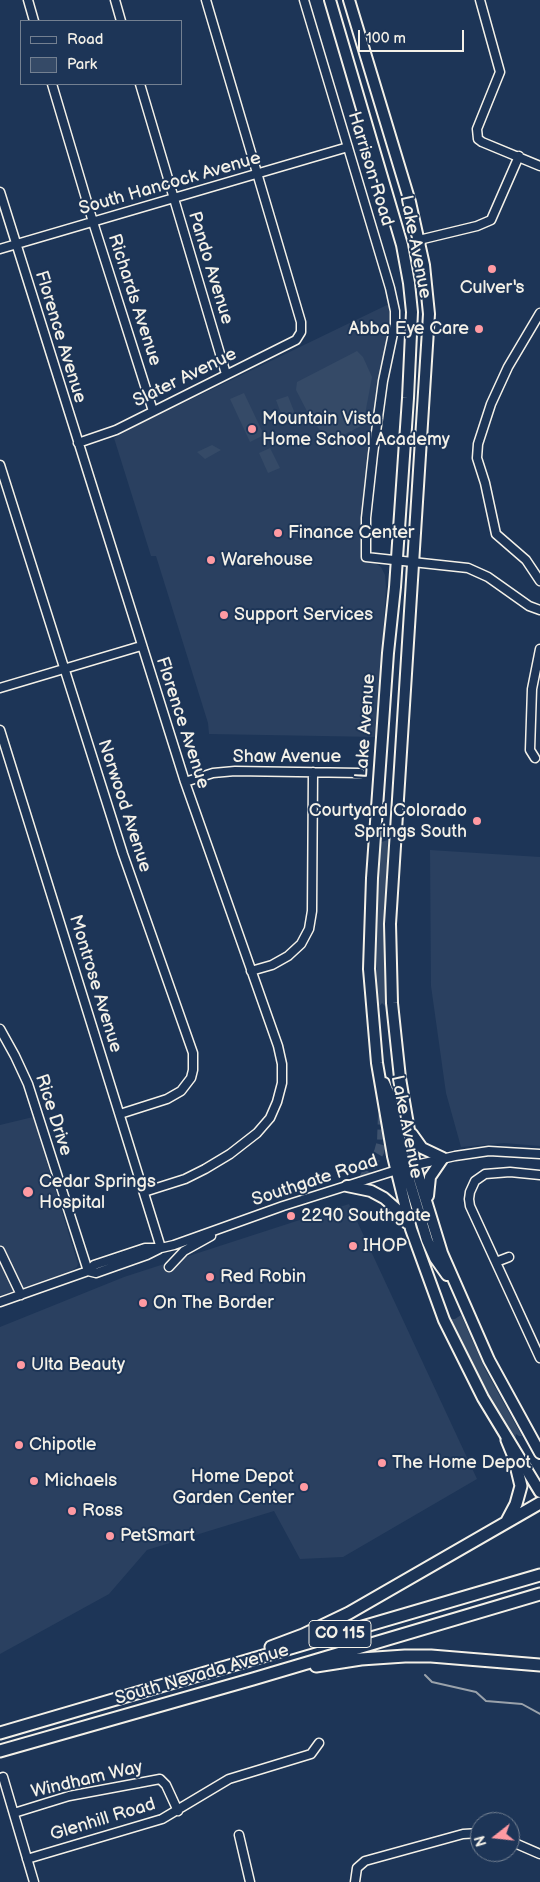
<!DOCTYPE html>
<style>
body{margin:0}
#map{position:relative;width:540px;height:1882px;overflow:hidden;background:#1d3557;font-family:"Balsamiq Sans",sans-serif}
canvas{display:block}
.legend{position:absolute;left:20px;top:20px;width:162px;height:65px;box-sizing:border-box;background:#1d3557;border:1px solid #738091;margin:0;padding:6px 9px;list-style:none;font-size:15px;color:#f4f1e8}
.legend li{display:flex;align-items:center;gap:10px;height:25px}
.legend b{width:25px;border:1px solid #738091}
.north{position:absolute;left:470px;top:1812px;width:50px;height:50px;box-sizing:border-box;background:#1d3557;border:1px solid #738091;border-radius:50%;rotate:254deg;font-size:14px;font-weight:700;line-height:20px;text-align:center;color:#f4f1e8}
.north::after{content:'';display:block;margin:auto;width:18px;height:22px;background:#ff9aa2;clip-path:polygon(50% 0,100% 100%,50% 72%,0 100%)}
.scale{position:absolute;left:358px;top:30px;width:106px;height:22px;box-sizing:border-box;border:2px solid #f4f1e8;border-top:0;padding-left:6px;font-size:15px;line-height:18px;white-space:nowrap;color:#f4f1e8;-webkit-text-stroke:4px #1d3557;paint-order:stroke}
</style>
<div id="map">
<canvas width="540" height="1882"></canvas>
<ul class="legend">
<li><b style="height:6px;background:#1d3557"></b>Road</li>
<li><b style="height:14px;background:#354a67"></b>Park</li>
</ul>
<div class="north">N</div>
<div class="scale">100 m</div>
</div>
<script>
const context = document.querySelector('canvas').getContext('2d');
context.lineJoin = 'round';
function fillPath(path, color) {
  context.fillStyle = color;
  context.fill(path, 'evenodd');
}
function poly(rows) {
  const path = new Path2D();
  for (const r of rows) {
    path.moveTo(r[0], r[1]);
    for (let i = 2; i < r.length; i += 2) path.lineTo(r[i], r[i + 1]);
  }
  return path;
}
function trace(path, color, width, dash) {
  context.strokeStyle = color;
  context.lineWidth = width;
  context.lineCap = dash ? 'butt' : 'round';
  context.setLineDash(dash || []);
  context.stroke(path);
}
function drawText(font, color, halo, rows, align = 'center') {
  context.font = font + ' "Balsamiq Sans",sans-serif';
  context.lineWidth = 4;
  context.setLineDash([]);
  context.textBaseline = 'middle';
  context.strokeStyle = halo;
  context.fillStyle = color;
  for (const [text, x, y, turn = 0] of rows) {
    context.save();
    context.translate(x, y);
    context.rotate((+turn || 0) * Math.PI / 180);
    context.textAlign = isNaN(turn) ? turn : align;
    if (halo) context.strokeText(text, 0, 0);
    context.fillText(text, 0, 0);
    context.restore();
  }
}
fillPath(poly([
 [389,304,389,320,368,463,361,533,362,561,375,563,381,567,385,575,386,587,377,737,209,734,208,723,156,556,151,556,114,438,138,425],
 [430,850,540,857,540,1146,504,1143,461,1147,446,1093,431,986],
 [33,1117,78,1264,77,1267,71,1271,0,1296,0,1125],
 [349,1204,477,1479,343,1557,300,1559,274,1511,147,1550,109,1594,0,1654,0,1327,124,1277]
]), '#2a4060');
fillPath(poly([
 [357,351,363,357,372,377,363,425,331,441,327,440,309,415,296,390,297,382],
 [244,393,264,435,250,442,230,399],
 [288,396,297,419,285,424,276,400],
 [212,445,221,450,205,459,197,452],
 [270,448,280,468,268,473,259,453],
 [388,840,385,921,387,1008,382,1003,377,1009,376,928,378,884,381,842],
 [461,1315,485,1369,522,1436,519,1436,516,1434,515,1440,480,1378,451,1319,455,1319]
]), '#354a67');
trace(poly([
 [425,1675,432,1682,476,1692,486,1701,522,1704,540,1714]
]), '#9aa2ab', 2);
trace(poly([
 [363,1180,379,1152,382,1141,383,1114]
]), '#3d516d', 10, [10, 5]);
const minor = poly([
 [28,0,34,21],
 [115,0,121,21],
 [304,0,390,288,395,311,395,324,383,381,373,454,366,518,366,557,468,568,488,577,529,606,540,610],
 [480,0,500,72,477,129,478,139,482,142,540,166],
 [52,84,93,222,153,411],
 [140,84,226,374],
 [0,192,185,782,278,1046,282,1064,282,1083,277,1102,270,1118,257,1133,230,1154,205,1169,185,1179,144,1192],
 [419,240,477,226,491,220,519,156],
 [0,249,348,147],
 [540,313,508,367,491,404,478,444,477,458,485,483,496,534,526,560,540,581],
 [78,443,116,430,296,340,301,332,301,322,206,0],
 [0,465,123,854,193,1053,193,1070,191,1078,181,1091,167,1099,120,1114],
 [0,688,141,646],
 [0,730,161,1248],
 [535,758,530,750,532,689,540,649],
 [185,782,213,773,235,771,360,773],
 [251,971,272,965,288,956,301,944,309,929,312,911,313,772],
 [0,1029,15,1056,28,1084,88,1271],
 [411,1166,455,1156,489,1151,540,1154],
 [540,1175,510,1172,485,1174,475,1181,470,1192,469,1199,470,1206,540,1358],
 [0,1251,21,1295],
 [496,1262,509,1257],
 [169,1267,184,1251,211,1236],
 [88,1271,96,1273,147,1255,159,1249],
 [0,1302,88,1271,94,1265,145,1248,161,1248,174,1245,283,1206,400,1169],
 [3,1777,34,1882],
 [14,1813,69,1796,160,1779,166,1785,178,1811],
 [239,1835,250,1882],
 [510,1841,540,1854],
 [27,1859,162,1819,229,1779,311,1754,319,1743],
 [355,1882,357,1868,365,1861,463,1834,480,1833]
]);
const major = poly([
 [330,0,402,245,409,283,412,312,408,398,395,587,388,653,372,878,369,969,377,1063,393,1156,411,1229,444,1320,483,1398,540,1492],
 [349,0,410,202,424,265,429,314,390,924,392,1003,400,1078,415,1165,442,1253,489,1360,540,1453],
 [384,1083,391,1099,405,1167,427,1240,435,1258,447,1275],
 [412,1134,422,1148,443,1158,430,1177,428,1196],
 [347,1186,371,1191,384,1198,400,1212,407,1223]
]);
const highway = poly([
 [507,1440,514,1457,521,1486,516,1504,507,1521],
 [271,1647,303,1635,349,1613,540,1503],
 [316,1666,361,1659,405,1656,431,1656,540,1665],
 [0,1733,540,1575],
 [0,1751,253,1679,540,1594]
]);
trace(minor, '#f4f1e8', 11);
trace(major, '#f4f1e8', 14);
trace(highway, '#f4f1e8', 15);
trace(minor, '#1d3557', 8);
trace(major, '#1d3557', 10);
trace(highway, '#1d3557', 11);
for (const [x, y, r, color] of [
 [492,269,5,"#ff9aa2"],
 [479,329,5,"#ff9aa2"],
 [252,429,5,"#ff9aa2"],
 [278,533,5,"#ff9aa2"],
 [211,560,5,"#ff9aa2"],
 [224,615,5,"#ff9aa2"],
 [477,821,5,"#ff9aa2"],
 [28,1192,6,"#ff9aa2"],
 [291,1216,5,"#ff9aa2"],
 [353,1246,5,"#ff9aa2"],
 [210,1277,5,"#ff9aa2"],
 [143,1303,5,"#ff9aa2"],
 [21,1365,5,"#ff9aa2"],
 [19,1445,5,"#ff9aa2"],
 [382,1463,5,"#ff9aa2"],
 [34,1481,5,"#ff9aa2"],
 [304,1487,5,"#ff9aa2"],
 [72,1511,5,"#ff9aa2"],
 [110,1536,5,"#ff9aa2"]
]) {
  const dot = new Path2D();
  dot.arc(x, y, r, 0, 2 * Math.PI);
  context.fillStyle = color;
  context.fill(dot);
  trace(dot, '#1d3557', 2);
}
for (const [x, y, w] of [
 [340,1634,62]
]) {
  const box = new Path2D();
  box.roundRect(x - w / 2, y - 13.5, w, 27, 4);
  context.fillStyle = '#1d3557';
  context.fill(box);
  trace(box, '#f4f1e8', 1);
}
drawText('bold 16px', '#f4f1e8', null, [
 ["CO 115",340,1634]
]);
drawText('18px', '#f4f1e8', '#1d3557', [
 ["Harrison Road",370,169,73],
 ["South Hancock Avenue",170,184,-16],
 ["Lake Avenue",415,247,79],
 ["Pando Avenue",210,268,73],
 ["Richards Avenue",134,300,72],
 ["Florence Avenue",60,337,73],
 ["Slater Avenue",185,378,-26],
 ["Florence Avenue",182,723,72],
 ["Lake Avenue",366,726,-86],
 ["Shaw Avenue",287,757],
 ["Norwood Avenue",124,806,72],
 ["Montrose Avenue",95,984,73],
 ["Rice Drive",53,1115,72],
 ["Lake Avenue",406,1127,79],
 ["Southgate Road",315,1181,-18],
 ["South Nevada Avenue",202,1675,-16],
 ["Windham Way",87,1780,-13],
 ["Glenhill Road",103,1820,-17]
]);
drawText('18px', '#f4f1e8', '#1d3557', [
 ["Culver's",492,288,"center"],
 ["Abba Eye Care",469,329,"right"],
 ["Mountain Vista",262,419],
 ["Home School Academy",262,440],
 ["Finance Center",288,533],
 ["Warehouse",221,560],
 ["Support Services",234,615],
 ["Courtyard Colorado",467,811,"right"],
 ["Springs South",467,832,"right"],
 ["Cedar Springs",39,1182],
 ["Hospital",39,1203],
 ["2290 Southgate",301,1216],
 ["IHOP",363,1246],
 ["Red Robin",220,1277],
 ["On The Border",153,1303],
 ["Ulta Beauty",31,1365],
 ["Chipotle",29,1445],
 ["The Home Depot",392,1463],
 ["Home Depot",294,1477,"right"],
 ["Garden Center",294,1498,"right"],
 ["Michaels",44,1481],
 ["Ross",82,1511],
 ["PetSmart",120,1536]
], 'left');
</script>
